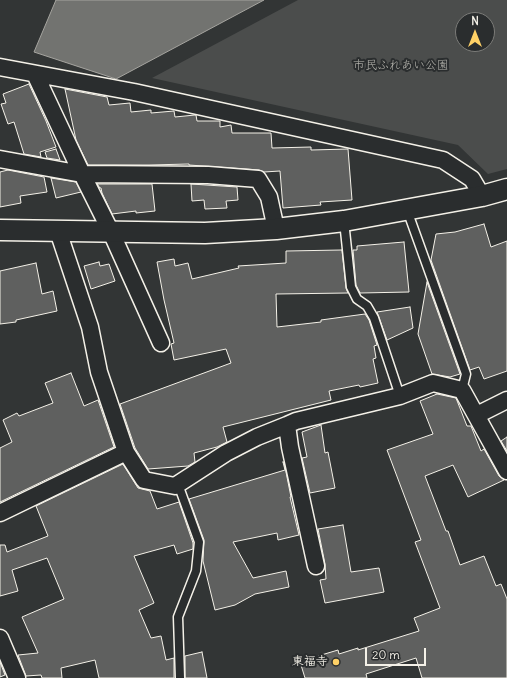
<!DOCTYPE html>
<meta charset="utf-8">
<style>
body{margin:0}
#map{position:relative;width:507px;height:678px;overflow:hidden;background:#323535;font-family:Delius,sans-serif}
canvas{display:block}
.north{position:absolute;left:455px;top:12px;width:40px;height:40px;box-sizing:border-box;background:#2a2d2e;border:1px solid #7b7b78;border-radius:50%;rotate:0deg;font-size:11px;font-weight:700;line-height:16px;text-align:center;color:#f4f1e8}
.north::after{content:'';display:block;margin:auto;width:14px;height:18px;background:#ffd166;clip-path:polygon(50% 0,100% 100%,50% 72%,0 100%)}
.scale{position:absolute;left:365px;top:648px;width:61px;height:18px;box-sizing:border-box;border:2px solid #f4f1e8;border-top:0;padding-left:5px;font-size:12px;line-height:14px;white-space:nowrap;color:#f4f1e8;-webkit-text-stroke:3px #2a2d2e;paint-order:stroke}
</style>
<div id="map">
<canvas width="507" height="678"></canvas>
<div class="north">N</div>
<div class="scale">20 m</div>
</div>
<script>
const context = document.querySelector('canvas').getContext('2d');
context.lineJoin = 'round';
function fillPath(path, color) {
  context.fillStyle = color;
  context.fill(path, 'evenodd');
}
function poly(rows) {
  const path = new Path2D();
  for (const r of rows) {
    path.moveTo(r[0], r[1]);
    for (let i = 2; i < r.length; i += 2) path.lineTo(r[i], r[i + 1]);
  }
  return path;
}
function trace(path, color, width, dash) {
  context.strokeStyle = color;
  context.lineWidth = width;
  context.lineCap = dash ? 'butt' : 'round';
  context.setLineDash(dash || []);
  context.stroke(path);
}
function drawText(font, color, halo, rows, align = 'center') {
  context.font = font + ' Delius,"Klee One",sans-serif';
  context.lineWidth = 4;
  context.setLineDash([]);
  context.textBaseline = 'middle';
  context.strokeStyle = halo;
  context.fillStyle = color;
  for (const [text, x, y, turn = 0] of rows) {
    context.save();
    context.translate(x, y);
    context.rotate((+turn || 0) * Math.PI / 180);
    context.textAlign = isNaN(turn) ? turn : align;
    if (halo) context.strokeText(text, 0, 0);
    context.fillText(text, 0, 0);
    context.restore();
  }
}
fillPath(poly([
 [298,0,507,0,507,169,488,174,458,145,152,78],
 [463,20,487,20,487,44,463,44]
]), '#4b4d4c');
const water = poly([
 [56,0,264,0,116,79,34,52,56,0]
]);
fillPath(water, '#727370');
trace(water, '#a6a5a0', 1);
const building = poly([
 [29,84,46,121,56,147,40,152,41,157,24,154,14,122,8,124,1,104,6,103,3,94,29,84],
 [65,89,107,97,109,105,130,103,131,112,151,110,151,113,174,111,175,117,195,115,196,115,197,121,220,121,220,127,231,125,232,133,271,133,272,148,311,147,311,150,348,149,352,200,320,202,321,205,283,208,280,171,264,172,259,170,189,165,189,164,149,165,88,165,76,140,65,89],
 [56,149,60,160,47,158,45,152,56,149],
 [8,170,44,177,47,192,20,196,21,203,0,207,0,172,8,170],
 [51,178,76,182,81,192,56,198,51,178],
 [97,184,152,184,155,211,136,213,136,211,112,214,102,193,101,188,100,188,97,184],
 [191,184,237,187,238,200,226,201,227,208,205,209,204,200,192,201,191,184],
 [484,224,491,247,507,241,507,371,484,379,479,367,470,370,431,260,436,234,455,232,484,224],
 [404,242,409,292,360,293,356,285,353,250,357,250,357,246,404,242],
 [342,250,346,288,348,293,276,294,277,327,321,322,321,320,365,314,369,320,377,345,374,346,376,358,373,359,378,383,360,387,359,385,329,391,331,400,223,427,227,442,217,447,194,453,195,462,188,466,148,469,135,448,120,404,231,363,226,349,174,360,171,344,174,343,164,300,157,262,174,259,175,266,188,263,192,279,239,268,238,266,286,263,286,251,342,250],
 [99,262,100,266,109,264,115,281,91,289,84,266,99,262],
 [36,263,42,294,53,291,57,311,16,320,16,322,0,324,0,271,36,263],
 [427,282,460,374,450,377,432,374,418,334,427,282],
 [410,307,413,328,387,340,377,312,410,307],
 [71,373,84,406,98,400,114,447,0,502,0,448,12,442,3,420,17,413,19,416,53,403,45,383,71,373],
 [437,394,456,398,467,426,471,426,481,451,484,449,499,476,504,480,468,497,453,465,425,476,446,531,448,531,460,565,484,556,496,586,501,584,507,599,507,678,422,678,416,658,366,674,367,678,305,678,301,665,319,660,318,656,338,650,339,654,358,648,358,650,419,631,414,618,440,608,415,542,421,540,387,450,433,434,420,401,437,394],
 [321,425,325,453,328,452,335,488,310,493,302,458,307,457,302,432,321,425],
 [507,437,507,451,501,441,507,437],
 [283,462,284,462,291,497,290,497,299,535,278,540,277,533,233,542,253,578,286,571,289,587,255,594,235,605,215,610,203,561,204,540,189,499,285,470,283,462],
 [123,464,138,488,150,491,157,509,179,502,193,543,193,549,177,554,174,545,134,556,154,603,139,610,151,638,161,636,166,660,174,658,174,678,99,678,95,660,61,668,62,678,42,678,41,675,26,676,18,655,38,653,22,617,64,599,47,558,12,570,18,591,0,596,0,545,5,545,7,552,48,536,36,506,123,464],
 [343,525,351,572,379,568,384,592,325,603,320,580,326,579,325,564,318,529,343,525],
 [202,652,207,678,185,678,185,656,202,652],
 [0,662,5,675,0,677,0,662]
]);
fillPath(building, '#5f605f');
trace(building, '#f4f1e8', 1);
const service = poly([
 [407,210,466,374,462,390],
 [344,221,351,287,357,299,367,306,374,318,400,396],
 [178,484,199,542,196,571,178,617,180,678]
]);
const minor = poly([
 [0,67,134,92,443,160,472,179,482,196],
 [35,74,82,174,111,232,161,343],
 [0,159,82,174,208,175,258,179,269,197,276,229],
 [58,231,90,327,99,372,126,452],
 [477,415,507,400],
 [287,425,290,447,316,566],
 [0,513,126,452,144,480,175,486,226,453,257,437,287,425,296,421,400,396,433,383,462,390,507,471],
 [0,638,17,678]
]);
const tertiary = poly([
 [0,230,205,233,276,229,344,221,482,196,507,189]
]);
trace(service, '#f4f1e8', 11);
trace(minor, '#f4f1e8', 19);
trace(tertiary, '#f4f1e8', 23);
trace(service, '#2a2d2e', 8);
trace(minor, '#2a2d2e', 16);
trace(tertiary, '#2a2d2e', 20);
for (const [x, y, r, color] of [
 [336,662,4,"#ffd166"]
]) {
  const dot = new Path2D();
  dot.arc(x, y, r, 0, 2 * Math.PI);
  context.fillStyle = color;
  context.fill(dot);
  trace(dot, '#2a2d2e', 1.5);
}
drawText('12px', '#b9b8b1', '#2a2d2e', [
 ["市民ふれあい公園",401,66]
]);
drawText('bold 12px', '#f4f1e8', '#2a2d2e', [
 ["東福寺",328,662]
], 'right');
</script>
